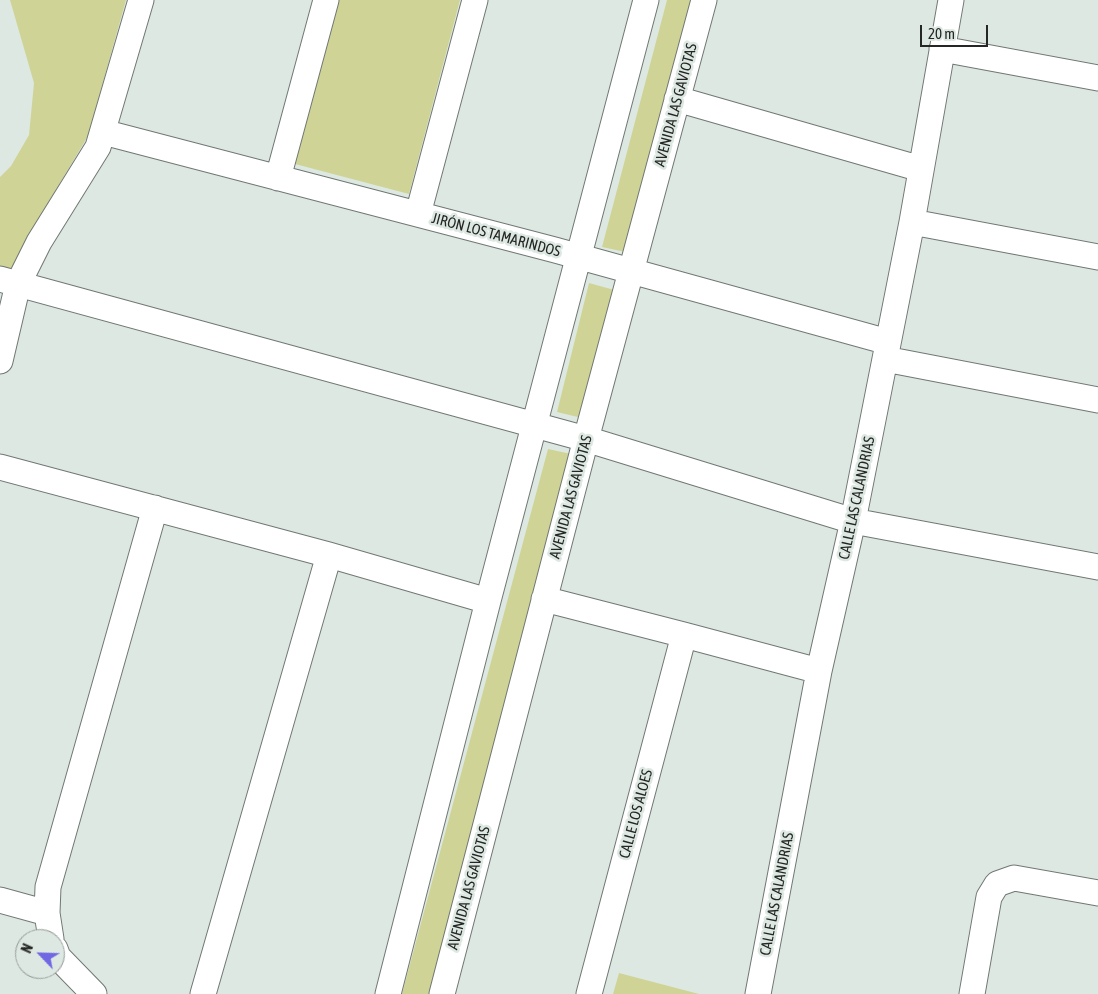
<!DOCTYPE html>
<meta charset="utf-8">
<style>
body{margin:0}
#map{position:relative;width:1098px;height:994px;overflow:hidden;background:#dee8e2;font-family:"Asap Condensed",sans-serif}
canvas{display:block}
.north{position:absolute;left:15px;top:929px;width:50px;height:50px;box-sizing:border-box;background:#dee8e2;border:1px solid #949b96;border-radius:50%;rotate:294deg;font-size:14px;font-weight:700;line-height:20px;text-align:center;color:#242725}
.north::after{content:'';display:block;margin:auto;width:18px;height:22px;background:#7068e2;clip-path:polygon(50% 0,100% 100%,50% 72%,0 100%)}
.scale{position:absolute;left:920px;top:25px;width:68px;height:22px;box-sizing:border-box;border:2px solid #242725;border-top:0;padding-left:6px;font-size:15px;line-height:18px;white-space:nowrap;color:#242725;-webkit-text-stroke:4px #dee8e2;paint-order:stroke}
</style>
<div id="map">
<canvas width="1098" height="994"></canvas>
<div class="north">N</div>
<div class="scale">20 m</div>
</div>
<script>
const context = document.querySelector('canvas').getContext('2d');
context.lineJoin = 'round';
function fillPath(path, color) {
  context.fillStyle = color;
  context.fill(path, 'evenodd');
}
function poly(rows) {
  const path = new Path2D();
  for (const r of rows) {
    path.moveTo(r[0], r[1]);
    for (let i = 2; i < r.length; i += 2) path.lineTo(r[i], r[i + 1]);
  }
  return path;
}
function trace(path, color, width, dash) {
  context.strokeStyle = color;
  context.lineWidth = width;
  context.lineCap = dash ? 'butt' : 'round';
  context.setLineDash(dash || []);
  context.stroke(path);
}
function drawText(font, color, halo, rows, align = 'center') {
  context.font = font + ' "Asap Condensed",sans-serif';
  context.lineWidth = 5;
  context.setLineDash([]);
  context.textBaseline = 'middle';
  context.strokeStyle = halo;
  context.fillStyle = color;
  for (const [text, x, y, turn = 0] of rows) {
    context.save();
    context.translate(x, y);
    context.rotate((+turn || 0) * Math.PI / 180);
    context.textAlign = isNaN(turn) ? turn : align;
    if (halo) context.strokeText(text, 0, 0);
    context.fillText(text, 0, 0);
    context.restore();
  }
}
fillPath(poly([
 [10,0,126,0,88,136,54,193,14,274,0,270,0,177,11,166,29,135,34,83],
 [338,0,460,0,409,194,295,164],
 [667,0,698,0,630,253,602,247],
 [589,283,618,291,586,419,557,412],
 [548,449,576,455,432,994,402,994],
 [619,973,699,994,613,994]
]), '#cfd496');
const minor = poly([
 [942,49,1098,78],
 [677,99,921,169],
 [103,132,555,250,888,342],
 [278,178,326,0],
 [418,214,475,0],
 [912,222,1098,257],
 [0,279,586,439,853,521,1098,567],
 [885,359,1098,400],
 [0,361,18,284,39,242,98,147,141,0],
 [0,467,329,555,488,601],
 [544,599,684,635,819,671],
 [0,900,47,913],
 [51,939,47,913,48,887,155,508],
 [55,949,58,957,94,994],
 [203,994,329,555],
 [388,994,488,601,646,0],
 [442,994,586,439,704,0],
 [589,994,684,635],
 [758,994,819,671,853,521,912,222,951,0],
 [972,994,989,897,997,884,1014,878,1098,893]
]);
trace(minor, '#707873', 27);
trace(minor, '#fff', 25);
drawText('15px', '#242725', '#dee8e2', [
 ["AVENIDA LAS GAVIOTAS",676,105,-75],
 ["JIRÓN LOS TAMARINDOS",496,235,15],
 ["AVENIDA LAS GAVIOTAS",571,497,-75],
 ["CALLE LAS CALANDRIAS",857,498,-78],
 ["CALLE LOS ALOES",636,814,-75],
 ["AVENIDA LAS GAVIOTAS",469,888,-75],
 ["CALLE LAS CALANDRIAS",777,894,-79]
]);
</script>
